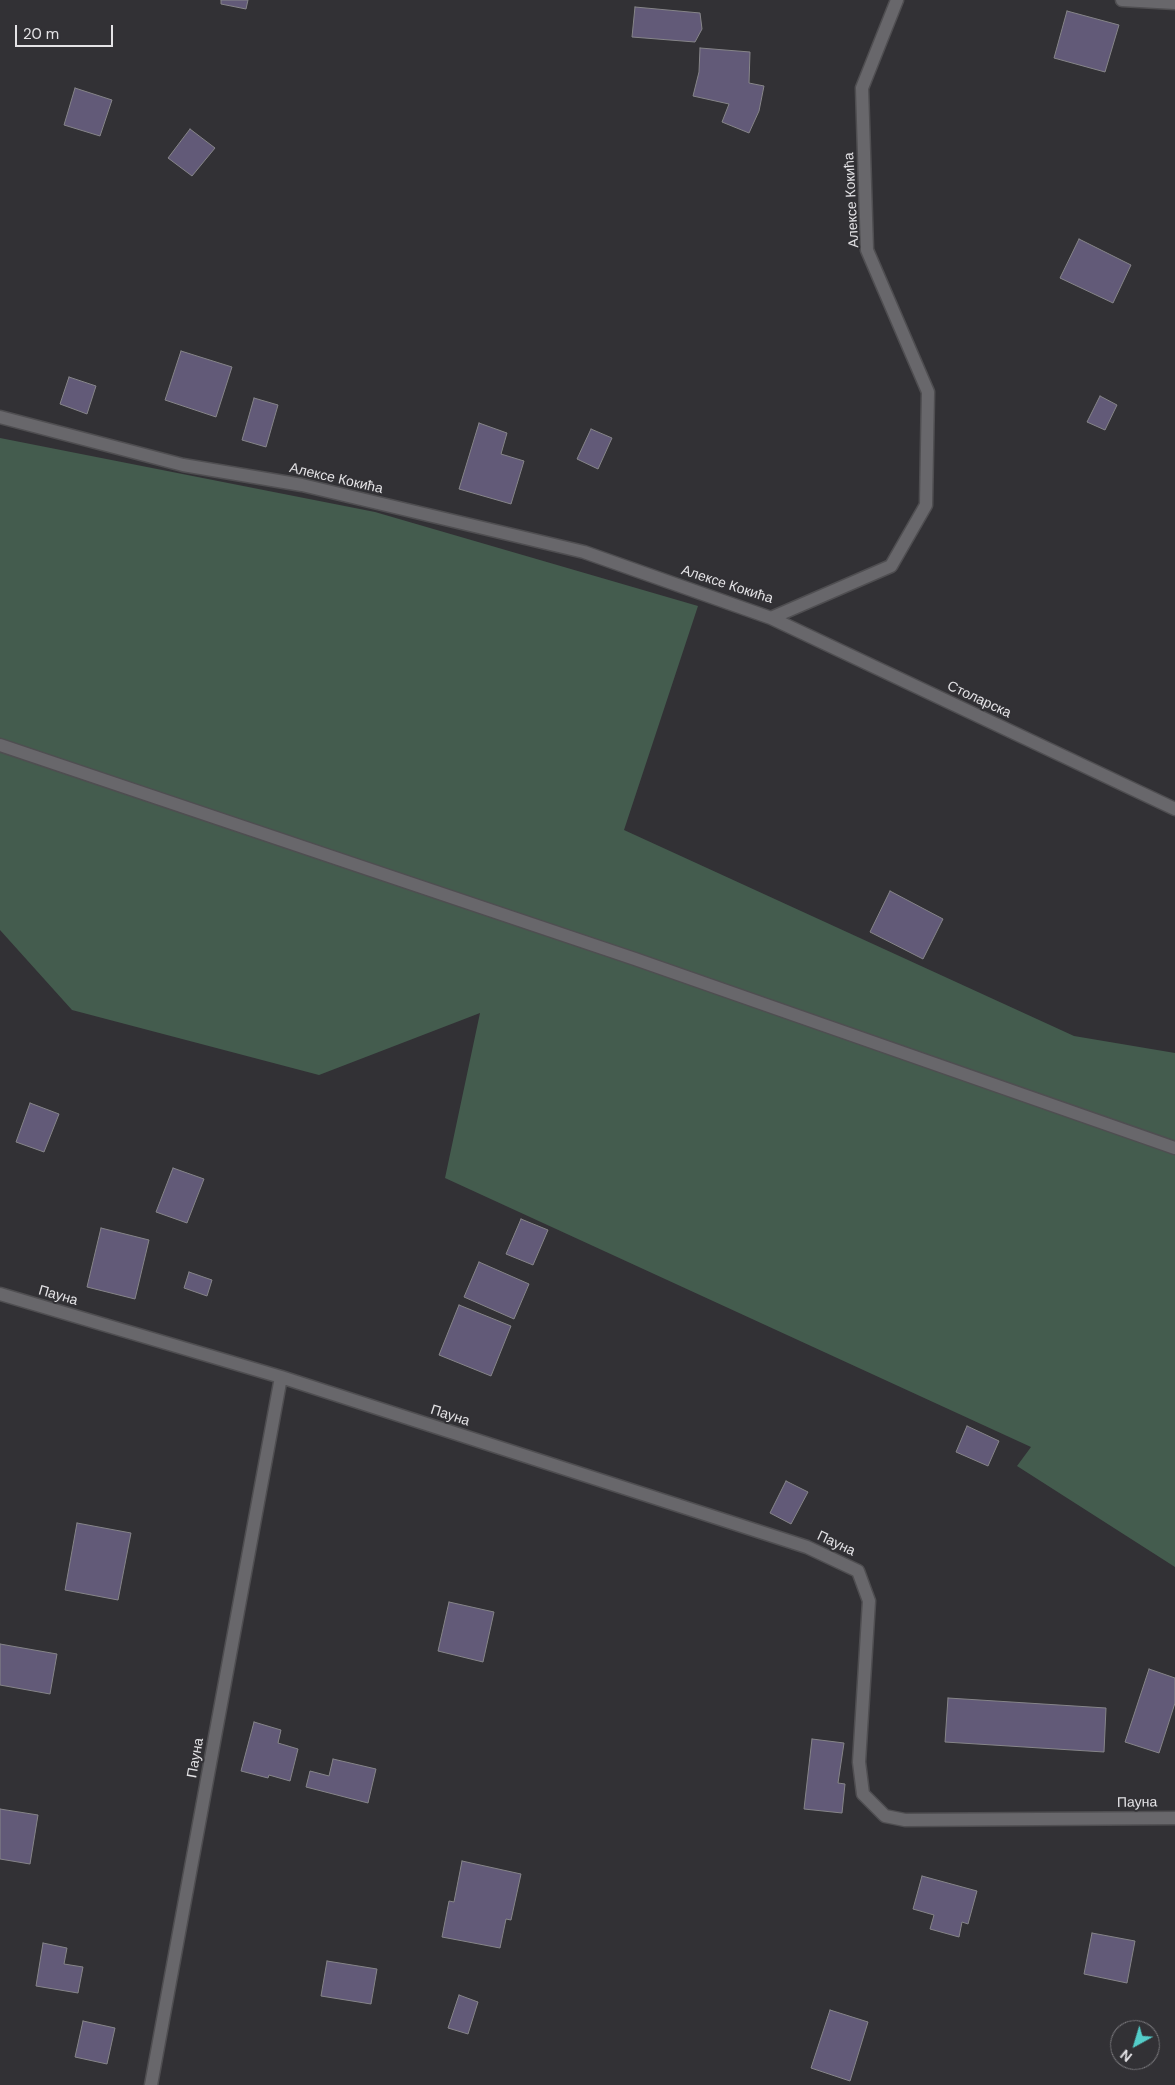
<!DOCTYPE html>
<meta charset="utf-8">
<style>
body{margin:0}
#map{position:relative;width:1175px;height:2085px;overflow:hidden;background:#323135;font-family:"DM Sans",sans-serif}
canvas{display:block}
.north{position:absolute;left:1110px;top:2020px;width:50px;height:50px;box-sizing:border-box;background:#323135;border:1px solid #79787c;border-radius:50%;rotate:219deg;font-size:14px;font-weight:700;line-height:20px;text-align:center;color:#e4e3e6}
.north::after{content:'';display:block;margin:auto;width:18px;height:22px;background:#53cdc9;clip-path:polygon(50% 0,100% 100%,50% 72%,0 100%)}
.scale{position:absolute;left:15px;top:25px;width:98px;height:22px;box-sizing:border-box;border:2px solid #e4e3e6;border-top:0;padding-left:6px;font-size:15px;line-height:18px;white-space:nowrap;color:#e4e3e6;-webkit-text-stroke:4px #323135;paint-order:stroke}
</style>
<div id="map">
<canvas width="1175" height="2085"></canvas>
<div class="north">N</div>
<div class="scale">20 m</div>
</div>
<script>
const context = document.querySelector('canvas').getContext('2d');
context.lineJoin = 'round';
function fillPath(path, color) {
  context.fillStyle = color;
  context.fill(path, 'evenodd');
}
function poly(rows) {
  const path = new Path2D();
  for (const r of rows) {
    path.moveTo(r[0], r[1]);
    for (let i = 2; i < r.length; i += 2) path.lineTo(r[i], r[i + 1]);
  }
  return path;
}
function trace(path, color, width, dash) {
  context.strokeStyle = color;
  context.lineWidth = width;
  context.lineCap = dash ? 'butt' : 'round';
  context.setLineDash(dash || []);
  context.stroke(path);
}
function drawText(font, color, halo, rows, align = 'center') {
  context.font = font + ' "DM Sans",sans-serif';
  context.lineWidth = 4;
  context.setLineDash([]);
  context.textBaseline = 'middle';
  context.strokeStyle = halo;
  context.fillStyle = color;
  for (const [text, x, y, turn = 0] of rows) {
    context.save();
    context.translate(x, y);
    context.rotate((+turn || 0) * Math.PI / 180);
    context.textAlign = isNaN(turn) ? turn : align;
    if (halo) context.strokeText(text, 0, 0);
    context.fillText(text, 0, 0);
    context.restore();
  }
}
fillPath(poly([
 [0,438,375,512,698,606,624,830,1074,1036,1175,1053,1175,1567,1017,1466,1031,1447,445,1178,480,1013,319,1075,72,1010,0,930]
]), '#445c4e');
const building = poly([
 [221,0,248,0,246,9,221,4,221,0],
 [635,7,700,13,702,29,695,42,632,37,635,7],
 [1067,11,1119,25,1105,72,1054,58,1067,11],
 [700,48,750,52,749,83,764,86,759,111,749,133,722,122,729,104,693,96,699,72,700,48],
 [75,88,112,100,100,136,64,125,75,88],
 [190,129,215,148,192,176,168,158,190,129],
 [1079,239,1131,265,1113,303,1060,278,1079,239],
 [181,351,232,367,216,417,165,400,181,351],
 [69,377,96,386,87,414,60,404,69,377],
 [1100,396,1117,405,1105,430,1087,422,1100,396],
 [254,398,278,405,266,447,242,440,254,398],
 [479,423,507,433,501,454,524,461,511,504,459,489,479,423],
 [591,429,612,438,598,469,577,459,591,429],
 [890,891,943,919,923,959,870,932,890,891],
 [30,1103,59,1114,44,1152,16,1142,30,1103],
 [173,1168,204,1179,187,1223,156,1212,173,1168],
 [521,1219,548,1230,533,1265,506,1254,521,1219],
 [101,1228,149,1240,135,1299,87,1287,101,1228],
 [479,1262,529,1284,514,1319,464,1297,479,1262],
 [189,1272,212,1280,207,1296,184,1288,189,1272],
 [459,1305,511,1326,491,1376,439,1355,459,1305],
 [967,1426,999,1441,988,1466,956,1452,967,1426],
 [786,1481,808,1492,791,1524,770,1513,786,1481],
 [77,1523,131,1533,118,1600,65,1590,77,1523],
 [449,1602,494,1612,483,1662,438,1651,449,1602],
 [0,1644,57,1654,50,1694,0,1685,0,1644],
 [1149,1669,1175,1678,1175,1703,1159,1753,1125,1742,1149,1669],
 [948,1698,1106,1708,1104,1752,945,1742,948,1698],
 [254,1722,281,1730,278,1743,298,1749,290,1781,269,1775,268,1778,241,1771,254,1722],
 [812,1739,844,1743,838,1783,845,1784,842,1813,804,1809,812,1739],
 [333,1759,376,1769,368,1803,306,1787,310,1771,329,1776,333,1759],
 [0,1809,38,1815,30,1864,0,1859,0,1809],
 [462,1861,521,1874,511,1920,506,1919,500,1948,442,1937,449,1901,454,1902,462,1861],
 [922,1876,977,1891,968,1924,962,1922,959,1937,930,1929,934,1915,913,1909,922,1876],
 [1092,1933,1135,1941,1127,1983,1084,1974,1092,1933],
 [43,1943,67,1948,64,1964,83,1967,78,1993,36,1986,43,1943],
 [327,1961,377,1969,371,2004,321,1996,327,1961],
 [459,1995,478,2002,468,2034,448,2028,459,1995],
 [830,2010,868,2022,850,2081,811,2068,830,2010],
 [83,2021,115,2028,107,2064,75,2057,83,2021]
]);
fillPath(building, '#625a78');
trace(building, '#868589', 1);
const street = poly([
 [1122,0,1175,3],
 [0,417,183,465,302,485,584,552,771,618,1175,809],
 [771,618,891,566,926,505,928,392,867,250,862,88,897,0],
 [0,745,635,959,1175,1148],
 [0,1294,281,1377,807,1547,858,1571,869,1601,859,1762,863,1794,885,1816,905,1820,1175,1818],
 [151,2085,281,1377]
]);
trace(street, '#4f4e51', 15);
trace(street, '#68676b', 12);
drawText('14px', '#e4e3e6', '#323135', [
 ["Алексе Кокића",852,200,-93],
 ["Алексе Кокића",336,479,13],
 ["Алексе Кокића",727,585,18],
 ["Столарска",979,700,25],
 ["Пауна",58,1296,16],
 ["Пауна",450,1416,18],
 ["Пауна",836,1544,25],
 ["Пауна",196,1758,-80],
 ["Пауна",1137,1803,-1]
]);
</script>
